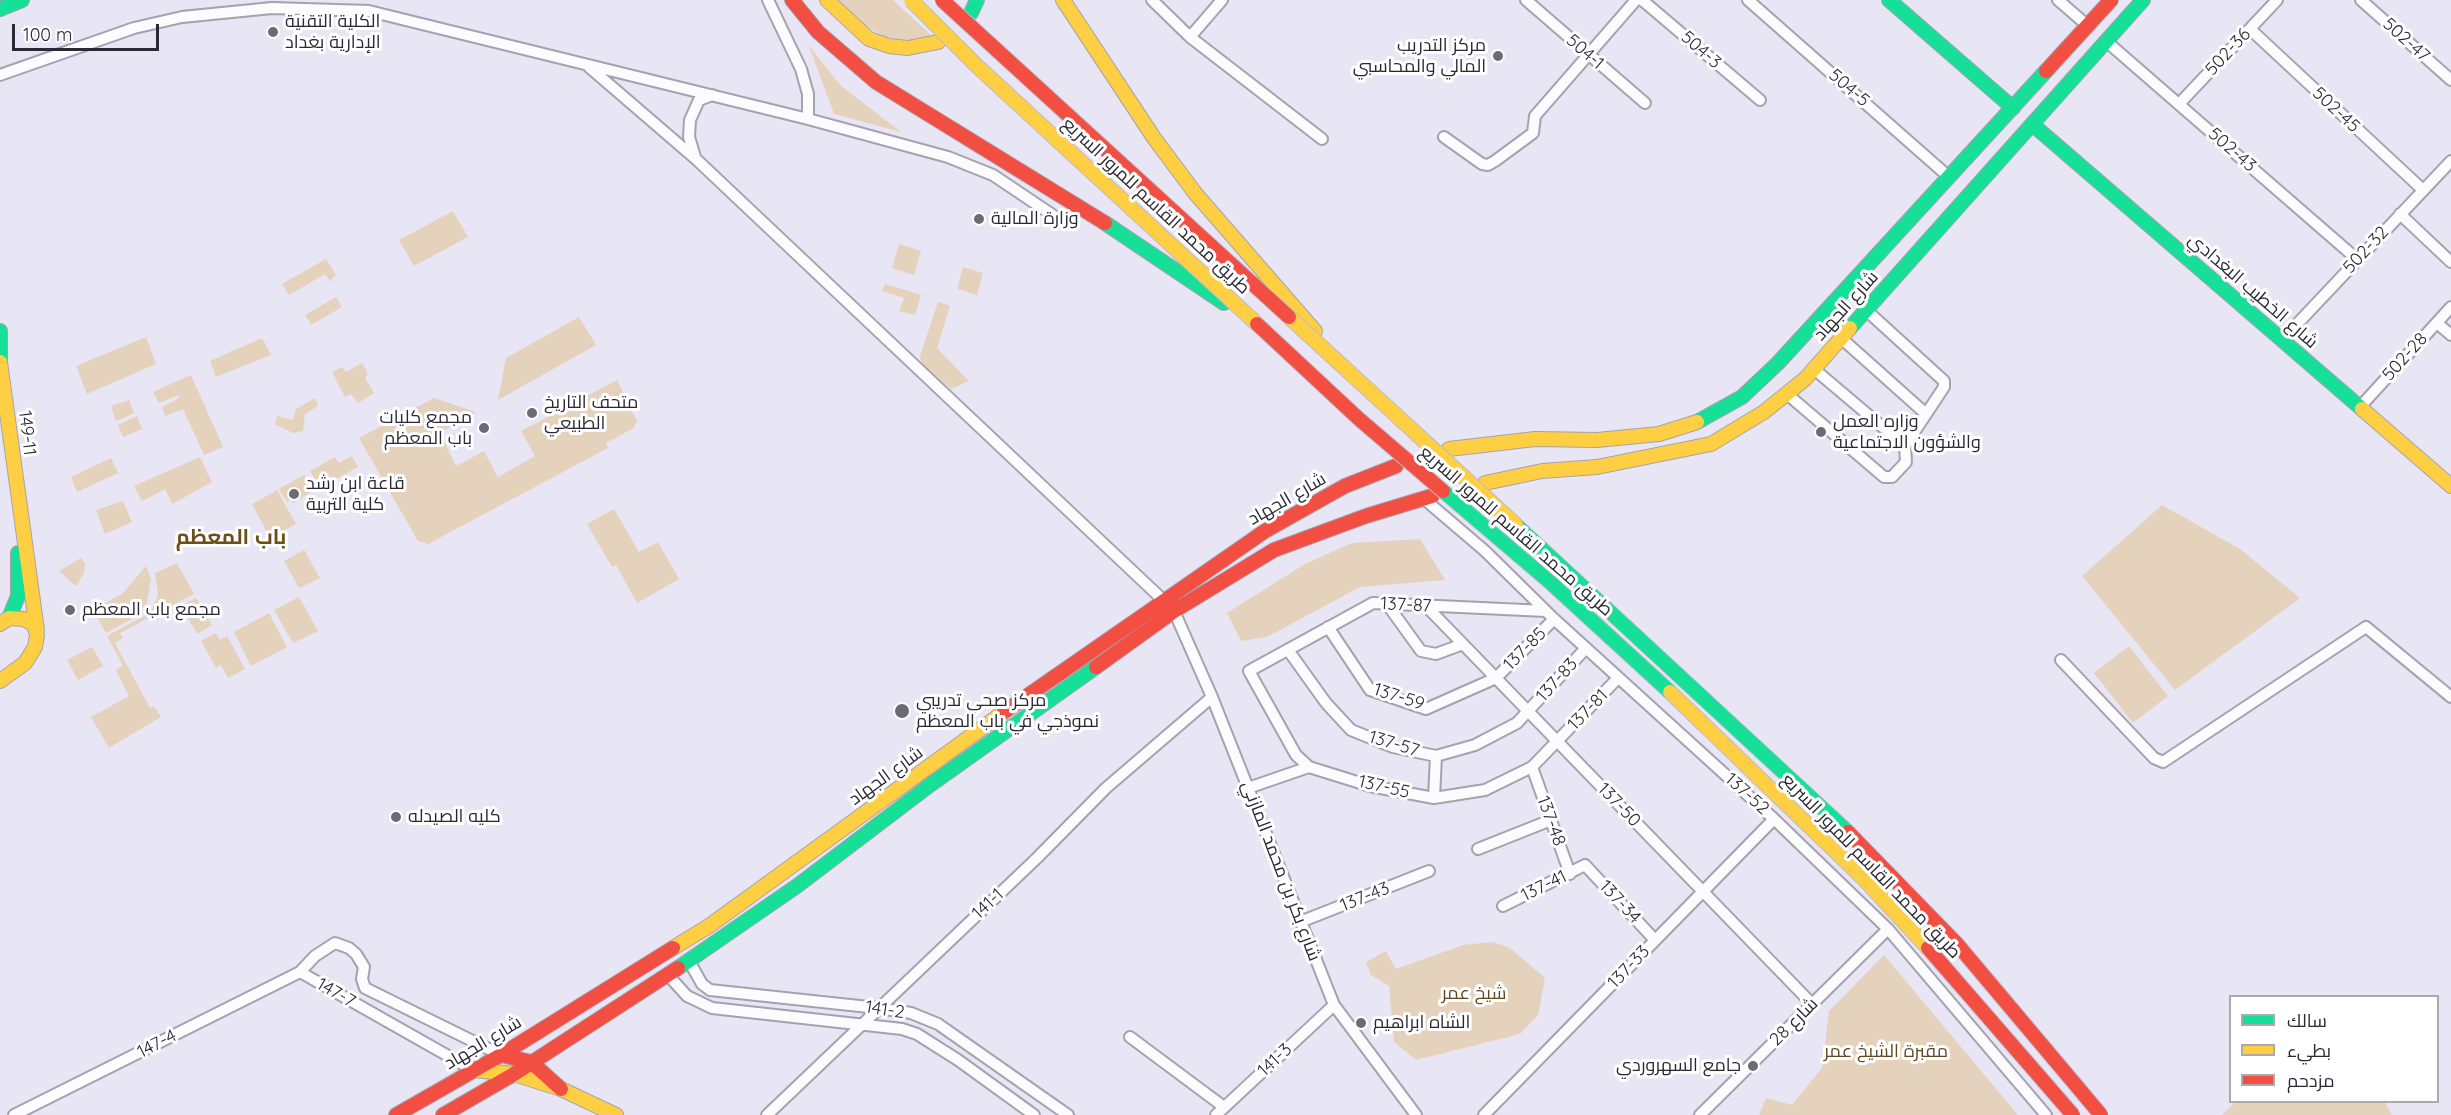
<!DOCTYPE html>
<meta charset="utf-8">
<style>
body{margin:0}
#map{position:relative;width:2451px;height:1115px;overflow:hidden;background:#e8e5f5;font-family:Quicksand,Cairo,sans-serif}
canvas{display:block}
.legend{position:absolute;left:2229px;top:995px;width:210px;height:108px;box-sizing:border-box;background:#fff;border:2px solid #aaa9ad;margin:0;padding:8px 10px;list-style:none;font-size:18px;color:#2a2833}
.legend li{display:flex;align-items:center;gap:12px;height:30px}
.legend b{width:30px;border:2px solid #aaa9ad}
.scale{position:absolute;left:12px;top:24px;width:147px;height:27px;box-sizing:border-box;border:3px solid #2a2833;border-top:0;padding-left:8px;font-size:18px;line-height:21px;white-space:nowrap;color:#2a2833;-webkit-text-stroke:4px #fff;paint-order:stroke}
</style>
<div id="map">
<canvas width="2451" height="1115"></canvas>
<ul class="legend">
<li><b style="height:8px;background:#16e098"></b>سالك</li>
<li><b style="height:8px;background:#ffcf43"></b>بطيء</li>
<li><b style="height:8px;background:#f24e42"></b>مزدحم</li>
</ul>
<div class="scale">100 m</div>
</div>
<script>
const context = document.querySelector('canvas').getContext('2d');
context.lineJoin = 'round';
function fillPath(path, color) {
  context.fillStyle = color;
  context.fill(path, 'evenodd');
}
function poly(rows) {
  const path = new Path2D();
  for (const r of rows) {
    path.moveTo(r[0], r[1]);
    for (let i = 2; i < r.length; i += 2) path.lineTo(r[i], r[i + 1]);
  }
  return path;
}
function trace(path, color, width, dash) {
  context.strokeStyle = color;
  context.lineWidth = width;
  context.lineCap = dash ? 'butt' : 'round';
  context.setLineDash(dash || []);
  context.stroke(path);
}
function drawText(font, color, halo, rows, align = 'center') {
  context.font = font + ' Quicksand,Cairo,sans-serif';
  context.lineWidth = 6;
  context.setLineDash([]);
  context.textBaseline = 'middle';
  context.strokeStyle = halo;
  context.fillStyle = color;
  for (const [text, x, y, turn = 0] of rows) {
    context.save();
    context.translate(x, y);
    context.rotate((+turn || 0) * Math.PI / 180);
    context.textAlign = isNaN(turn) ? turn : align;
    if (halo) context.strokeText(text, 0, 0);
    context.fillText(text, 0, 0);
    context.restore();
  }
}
fillPath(poly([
 [839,0,893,0,933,37,911,40,885,37,860,23],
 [809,46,841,86,901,132,834,114],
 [453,211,468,237,414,266,399,240],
 [899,244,921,251,914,275,892,268],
 [326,259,336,275,330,281,325,274,289,295,282,284],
 [963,267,983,273,977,295,957,289],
 [885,284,921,295,915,315,899,311,904,298,882,291],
 [336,297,342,307,311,325,305,315],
 [938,302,950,306,937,348,969,381,951,389,921,363,920,356],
 [579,317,596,345,498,400,506,358],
 [146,337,156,364,87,394,76,366],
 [262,338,271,355,216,377,210,361],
 [362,363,368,374,365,378,374,393,358,403,351,394,345,397,332,372,342,367,346,372],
 [191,375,223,447,204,455,183,409,165,416,162,407,179,398,179,395,159,403,153,392],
 [617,380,637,421,634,428,606,443,608,448,428,544,418,541,359,438,434,398,476,412,440,433,456,466,484,451,498,477,535,456,521,431],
 [315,398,318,406,305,414,303,431,293,433,275,424,277,416,293,420,296,409],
 [129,400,134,413,116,421,111,406],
 [137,416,142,429,123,437,118,425],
 [352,456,358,467,320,488,310,471,335,457,339,463],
 [200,457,212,482,172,504,165,489,142,501,134,486],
 [111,458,118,473,77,492,71,477],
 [304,475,313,491,293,503,291,499,287,502,279,489],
 [277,490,296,524,270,538,252,504],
 [123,501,132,522,105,534,96,510],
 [2162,505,2240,549,2300,598,2175,690,2082,576],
 [614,509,639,552,658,542,679,579,637,603,616,565,612,567,587,524],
 [1420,539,1445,580,1360,587,1267,637,1241,641,1227,613,1305,564,1352,543],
 [304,550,320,578,299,588,284,561],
 [81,558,85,564,84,573,77,585,74,585,59,571],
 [177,563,194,594,120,633,123,638,115,643,150,708,154,706,161,717,109,748,91,717,129,696,116,670,123,666,107,636,151,612,158,595,155,573],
 [146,566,151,579,147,603,135,617,106,633,93,610,123,593],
 [299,597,318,631,293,643,274,610],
 [196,598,212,625,197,634,181,606],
 [269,613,287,647,251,666,234,632],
 [216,633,220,640,227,636,245,669,228,678,221,665,216,668,201,641],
 [2129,646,2168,696,2133,723,2094,673],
 [92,647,103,666,78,680,67,660],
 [1493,942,1510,948,1545,978,1538,1015,1520,1034,1416,1060,1394,1042,1389,986,1371,975,1366,962,1386,951,1396,969,1463,945],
 [1884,955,2018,1115,1759,1115,1766,1098,1792,1105,1822,1068,1829,1011],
 [2235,1102,2385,1102,2392,1115,2222,1115]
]), '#e5d2bd');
const street = poly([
 [768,0,801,69,808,94,808,119],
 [1152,0,1190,37,1322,139],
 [1526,0,1645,103],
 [1642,0,1760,100],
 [1748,0,1949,177],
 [2058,0,2088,26],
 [2361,0,2451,80],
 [2250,29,2423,190],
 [1190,37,1222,0],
 [2106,41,2358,260],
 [589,67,697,160,1163,600],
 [0,75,134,28,182,17,272,8,369,11,808,119,948,157,993,175,1063,222],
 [2179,104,2277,0],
 [1444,137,1482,164,1488,165,1495,161,1533,133,1535,116,1636,0],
 [695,157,689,137,690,120,699,100,712,95],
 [2400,214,2451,262],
 [2437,323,2451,335],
 [1841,338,1925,413],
 [2282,340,2451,161],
 [1814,369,1905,446],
 [1787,394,1884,477,1892,477,1906,462,1905,446,1944,387,1944,381,1866,310],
 [2360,407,2451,307],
 [1423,498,1485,551,1554,619,1774,819,1888,929,2046,1115],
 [1387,604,1421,651,1436,654,1463,644],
 [1426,606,1812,1004],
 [1174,611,1212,697,1334,1005,1416,1115],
 [1546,611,1373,603,1249,671,1296,755,1309,767,1370,786,1434,798,1485,790,1532,767,1618,678],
 [1328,627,1370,690,1426,709,1496,678,1554,619],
 [1288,650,1326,703,1351,730,1393,747,1436,756,1475,745,1517,723,1586,648],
 [2061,660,2154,758,2163,762,2366,627,2451,697],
 [1532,767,1570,874],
 [1248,788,1309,767],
 [1434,798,1436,756],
 [1478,849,1551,820],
 [1503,906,1585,865,1655,940],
 [1300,922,1429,871],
 [689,961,702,984,710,990,878,1008,911,1013,938,1024,1068,1115],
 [300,972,473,1070],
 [668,975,687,996,712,1008,902,1029,917,1034,958,1060,1034,1115],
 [1130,1037,1224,1107],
 [14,1115,300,972,315,956,335,943,349,948,356,954,364,967,362,979,365,988,501,1055],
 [767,1115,1037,858,1106,788,1212,697],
 [1216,1115,1334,1005],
 [1484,1115,1774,819],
 [1700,1115,1888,929]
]);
const fast = poly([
 [1889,0,2013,108],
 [0,9,22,0],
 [971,13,977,0],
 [2032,124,2362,409],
 [1105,223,1224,303],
 [1850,328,2143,0],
 [0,331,0,360],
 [1697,422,1742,397,1778,363,2046,71],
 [9,618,18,596,18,553],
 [678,968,797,886,930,785,1096,667]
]);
const slow = poly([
 [827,0,869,39,889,46,908,48,938,42],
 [1063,0,1154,138,1195,193,1315,331],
 [0,362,37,630],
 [2362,409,2451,486],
 [1449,449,1535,439,1597,440,1659,434,1697,422],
 [1485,483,1542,471,1597,467,1711,444,1764,412,1805,379,1850,328],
 [0,624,9,618,24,619,34,625,37,635,35,647,25,663,0,681],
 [673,948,709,926,1004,712],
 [473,1070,514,1074,561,1089,616,1115]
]);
const jam = poly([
 [792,0,818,32,876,82,1105,223],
 [2046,71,2111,0],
 [1096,667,1174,611,1274,550,1366,516,1432,496],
 [1004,712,1265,531,1345,486,1396,466],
 [501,1055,531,1062,561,1089],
 [396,1115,501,1055,673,948],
 [443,1115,514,1074,678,968]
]);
trace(street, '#a5a2af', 14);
trace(fast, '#a5a2af', 16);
trace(slow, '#a5a2af', 16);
trace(jam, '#a5a2af', 16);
trace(street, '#fcfbfe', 10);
trace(fast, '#16e098', 14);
trace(slow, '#ffcf43', 14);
trace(jam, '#f24e42', 14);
const fastBridge = poly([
 [1443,491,1551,583,1670,692],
 [1516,525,1848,832]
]);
const slowBridge = poly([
 [911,0,977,66,1257,324],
 [1289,317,1516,525],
 [1670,692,1863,878,1928,948]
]);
const jamBridge = poly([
 [942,0,1289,317],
 [1257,324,1359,419,1443,491],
 [1848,832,1957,944,2101,1115],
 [1928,948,2073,1115]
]);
trace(fastBridge, '#bebbcb', 16, []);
trace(slowBridge, '#bebbcb', 16, []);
trace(jamBridge, '#bebbcb', 16, []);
trace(fastBridge, '#16e098', 14);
trace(slowBridge, '#ffcf43', 14);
trace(jamBridge, '#f24e42', 14);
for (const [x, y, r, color] of [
 [273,32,6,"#6c6a77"],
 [1498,56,6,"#6c6a77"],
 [979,219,6,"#6c6a77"],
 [532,413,6,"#6c6a77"],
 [484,428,6,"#6c6a77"],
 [1821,432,6,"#6c6a77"],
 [294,494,6,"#6c6a77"],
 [70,610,6,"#6c6a77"],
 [902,711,8,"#6c6a77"],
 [396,817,6,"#6c6a77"],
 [1361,1023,6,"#6c6a77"],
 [1753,1066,6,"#6c6a77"]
]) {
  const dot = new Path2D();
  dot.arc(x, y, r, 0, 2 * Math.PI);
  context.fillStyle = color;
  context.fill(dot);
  trace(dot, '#fff', 2);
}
drawText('18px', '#2a2833', '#fff', [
 ["الكلية التقنية",285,22],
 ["الإدارية بغداد",285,43],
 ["مركز التدريب",1486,46,"right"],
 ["المالي والمحاسبي",1486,67,"right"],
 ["وزارة المالية",991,219],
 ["متحف التاريخ",544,403],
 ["الطبيعي",544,424],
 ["مجمع كليات",472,418,"right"],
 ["باب المعظم",472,439,"right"],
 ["وزاره العمل",1833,422],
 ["والشؤون الاجتماعية",1833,443],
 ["قاعة ابن رشد",306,484],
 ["كلية التربية",306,505],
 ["مجمع باب المعظم",82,610],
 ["مركز صحي تدريبي",916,701],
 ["نموذجي في باب المعظم",916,722],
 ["كليه الصيدله",408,817],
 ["الشاه ابراهيم",1373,1023],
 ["جامع السهروردي",1741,1066,"right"]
], 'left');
drawText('18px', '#2a2833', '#fff', [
 ["502-47",2406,40,42],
 ["504-3",1701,50,41],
 ["504-1",1585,52,41],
 ["502-36",2228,52,-47],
 ["504-5",1849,88,41],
 ["502-45",2336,110,43],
 ["502-43",2232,150,41],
 ["طريق محمد القاسم للمرور السريع",1156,206,43],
 ["502-32",2366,250,-47],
 ["شارع الخطيب البغدادي",2253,291,41],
 ["شارع الجهاد",1846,306,-48],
 ["502-28",2405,357,-48],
 ["149-11",27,433,83],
 ["شارع الجهاد",1287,499,-30],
 ["طريق محمد القاسم للمرور السريع",1516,531,41],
 ["137-87",1406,605,3],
 ["137-85",1525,649,-45],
 ["137-83",1557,680,-48],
 ["137-59",1399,697,18],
 ["137-81",1588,710,-46],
 ["137-57",1394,744,17],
 ["شارع الجهاد",886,776,-36],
 ["137-55",1384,787,13],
 ["137-52",1747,794,42],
 ["137-50",1619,805,46],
 ["137-48",1551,821,70],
 ["طريق محمد القاسم للمرور السريع",1871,866,46],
 ["شارع بكر بن محمد المازني",1281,871,69],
 ["137-41",1544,886,-26],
 ["137-43",1365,897,-22],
 ["137-34",1620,902,47],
 ["141-1",988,904,-43],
 ["137-33",1629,967,-46],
 ["147-7",336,993,30],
 ["141-2",885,1010,9],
 ["شارع 28",1794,1022,-45],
 ["شارع الجهاد",483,1043,-31],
 ["147-4",157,1044,-27],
 ["141-3",1275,1060,-43]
]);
drawText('18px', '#61481e', '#fff', [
 ["شيخ عمر",1474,994],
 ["مقبرة الشيخ عمر",1886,1052]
]);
drawText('bold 21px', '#6c4e18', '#fff', [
 ["باب المعظم",231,538]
]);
</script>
